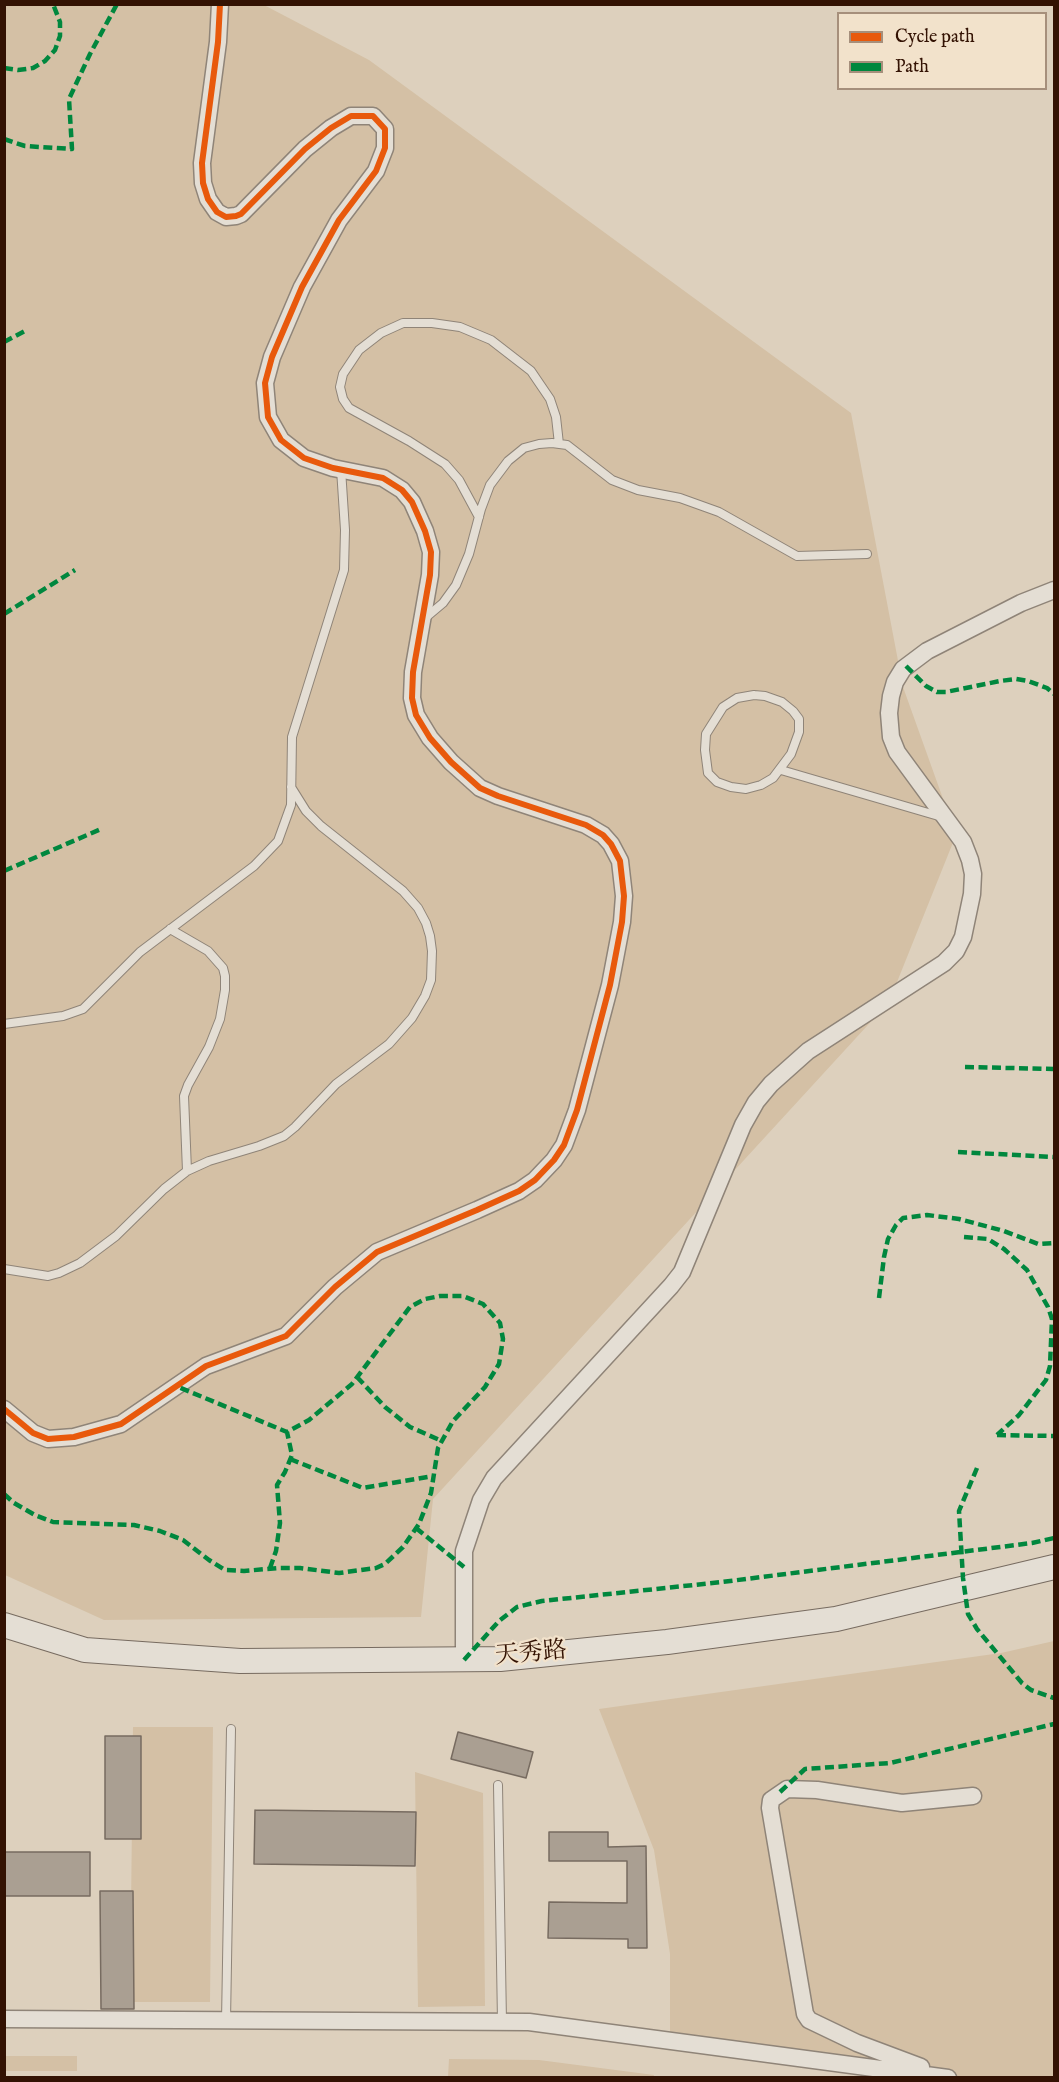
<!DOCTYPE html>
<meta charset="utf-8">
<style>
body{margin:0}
#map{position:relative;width:1059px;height:2082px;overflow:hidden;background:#ddd0bd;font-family:"IM FELL English",serif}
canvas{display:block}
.frame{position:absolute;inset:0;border:6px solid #331203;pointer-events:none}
.legend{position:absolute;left:837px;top:12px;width:210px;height:78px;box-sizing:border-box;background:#f2e2cb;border:2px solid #a68f7b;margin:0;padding:8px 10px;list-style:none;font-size:18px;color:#331203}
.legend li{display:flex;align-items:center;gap:12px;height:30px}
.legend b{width:30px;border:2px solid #a68f7b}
</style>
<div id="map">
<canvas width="1059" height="2082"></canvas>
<div class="frame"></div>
<ul class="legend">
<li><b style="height:8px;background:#e8590c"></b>Cycle path</li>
<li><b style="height:8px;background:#00873e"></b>Path</li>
</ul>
</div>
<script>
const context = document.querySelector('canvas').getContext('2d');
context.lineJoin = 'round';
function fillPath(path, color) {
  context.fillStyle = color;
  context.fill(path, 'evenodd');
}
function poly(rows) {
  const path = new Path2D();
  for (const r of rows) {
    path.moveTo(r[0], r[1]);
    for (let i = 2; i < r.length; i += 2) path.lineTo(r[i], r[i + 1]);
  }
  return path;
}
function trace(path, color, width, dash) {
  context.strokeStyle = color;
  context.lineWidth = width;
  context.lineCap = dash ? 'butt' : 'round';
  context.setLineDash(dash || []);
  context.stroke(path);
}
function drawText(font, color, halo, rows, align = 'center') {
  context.font = font + ' "IM FELL English","Noto Serif SC",serif';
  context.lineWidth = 4.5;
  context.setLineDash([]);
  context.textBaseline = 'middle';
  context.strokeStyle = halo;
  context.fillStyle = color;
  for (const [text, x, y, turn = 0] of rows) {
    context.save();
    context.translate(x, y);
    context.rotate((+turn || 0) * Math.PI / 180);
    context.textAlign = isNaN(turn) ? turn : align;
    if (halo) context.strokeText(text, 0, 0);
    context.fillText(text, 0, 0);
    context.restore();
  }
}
fillPath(poly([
 [5,5,264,5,369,60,851,413,903,687,956,835,889,1002,433,1499,421,1617,104,1620,5,1575],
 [1054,1641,1054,2077,920,2077,670,2039,670,1954,654,1850,599,1709,1001,1653],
 [133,1727,213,1727,210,2002,130,2002],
 [415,1772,483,1793,485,2006,418,2007],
 [5,2056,77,2056,77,2071,5,2071],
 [449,2059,539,2060,654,2075,653,2078,448,2077]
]), '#d4c0a5');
const building = poly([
 [458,1732,533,1752,526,1778,451,1759,458,1732],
 [105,1736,141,1736,141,1839,105,1839,105,1736],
 [255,1810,416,1812,415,1866,254,1864,255,1810],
 [549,1832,608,1832,608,1847,646,1846,647,1948,628,1948,628,1939,548,1938,549,1902,627,1903,627,1861,549,1861,549,1832],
 [4,1852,90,1852,90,1896,4,1896,4,1852],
 [100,1891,133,1891,134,2009,101,2009,100,1891]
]);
fillPath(building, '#aa9f92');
trace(building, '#776b60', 1.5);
const service = poly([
 [479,517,459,480,445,464,409,441,349,408,343,399,340,387,343,374,359,350,381,333,403,323,432,323,460,327,491,340,531,371,550,399,556,417,559,444],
 [424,619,443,603,456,585,469,554,481,509,490,485,508,461,524,448,539,444,552,443,567,445,612,480,638,490,680,498,719,512,797,556,867,554],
 [754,695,765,696,782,702,793,711,799,719,799,732,791,754,773,778,761,785,746,789,731,787,717,782,708,773,705,750,706,734,723,707,737,698,754,695],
 [781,770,942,817],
 [170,929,208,951,223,968,225,976,225,990,220,1019,209,1047,188,1085,184,1096,187,1171],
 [4,1024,63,1016,83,1009,140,952,254,866,278,841,291,805,292,737,344,570,345,530,341,469],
 [4,1269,48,1276,59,1273,80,1263,116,1236,164,1189,187,1171,209,1161,259,1146,284,1136,295,1127,336,1084,389,1044,412,1018,425,996,431,980,432,951,430,936,426,923,418,908,403,891,321,826,306,811,291,787],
 [498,1785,502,2022],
 [226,2021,231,1729]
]);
const minor = poly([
 [4,1409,33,1433,48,1439,74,1437,121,1424,206,1366,286,1336,335,1287,377,1252,477,1210,519,1191,535,1180,554,1160,564,1145,577,1110,610,985,622,922,624,896,620,861,611,844,603,835,586,825,498,796,480,788,451,762,430,738,416,715,412,698,413,672,430,575,431,552,425,531,412,502,402,490,383,478,333,468,304,458,281,440,268,417,265,383,272,357,302,287,339,220,376,171,385,148,385,129,373,116,351,116,331,128,305,149,241,214,236,216,226,217,217,212,208,199,203,183,202,163,218,42,220,4],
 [464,1660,464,1551,481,1500,494,1478,671,1286,682,1272,743,1125,756,1102,771,1084,808,1051,944,963,956,951,963,937,972,894,973,874,970,860,963,842,897,752,891,737,889,713,891,696,895,682,903,669,927,651,1021,603,1054,590],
 [4,2019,529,2022,948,2078],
 [921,2067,857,2043,809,2020,805,2014,770,1808,771,1800,787,1789,817,1790,902,1803,973,1796]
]);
const secondary = poly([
 [4,1625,85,1650,240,1661,500,1659,667,1642,836,1619,1054,1567]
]);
trace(service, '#8f8478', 10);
trace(minor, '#8f8478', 19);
trace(secondary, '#776b60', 26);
trace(service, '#e4ded4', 8);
trace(minor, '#e4ded4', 16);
trace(secondary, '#e4ded4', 24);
trace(poly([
 [4,68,18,70,33,68,45,61,55,50,60,36,60,22,53,4],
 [4,139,25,146,72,149,69,99,90,54,117,4],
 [4,342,25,331],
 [4,614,75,570],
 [906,666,926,686,937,692,946,692,1000,681,1016,679,1028,681,1047,688,1054,694],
 [4,871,101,829],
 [965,1067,1054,1069],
 [958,1152,1054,1157],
 [964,1237,988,1239,1004,1249,1027,1270,1048,1307,1052,1319,1050,1366,1046,1380,1019,1415,997,1435],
 [879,1298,884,1257,888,1239,896,1225,903,1218,927,1215,959,1219,1004,1231,1038,1244,1054,1243],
 [357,1377,385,1407,410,1427,442,1441],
 [997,1435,1054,1436],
 [290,1459,363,1488,434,1476],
 [977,1468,959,1511,963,1578,968,1614,977,1629,1022,1683,1031,1690,1054,1698],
 [4,1494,14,1503,35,1515,53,1522,134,1525,160,1531,183,1540,209,1560,225,1570,244,1571,278,1568,300,1568,339,1573,376,1568,385,1564,403,1547,419,1524,431,1493,438,1448,453,1421,485,1387,499,1364,503,1339,500,1323,483,1304,463,1296,440,1296,425,1299,410,1307,352,1384,309,1420,287,1432,176,1386],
 [416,1528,464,1567],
 [270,1568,276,1551,280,1523,277,1485,285,1472,292,1455,287,1432],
 [464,1660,499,1621,517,1607,542,1601,722,1582,1032,1543,1054,1538],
 [780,1792,805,1769,890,1763,1054,1724]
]), '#00873e', 4.5, [9, 4.5]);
trace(poly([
 [4,1409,33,1433,48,1439,74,1437,121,1424,206,1366,286,1336,335,1287,377,1252,477,1210,519,1191,535,1180,554,1160,564,1145,577,1110,610,985,622,922,624,896,620,861,611,844,603,835,586,825,498,796,480,788,451,762,430,738,416,715,412,698,413,672,430,575,431,552,425,531,412,502,402,490,383,478,333,468,304,458,281,440,268,417,265,383,272,357,302,287,339,220,376,171,385,148,385,129,373,116,351,116,331,128,305,149,241,214,236,216,226,217,217,212,208,199,203,183,202,163,218,42,220,4]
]), '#e8590c', 6);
drawText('24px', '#331203', '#f2e2cb', [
 ["天秀路",531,1655,-5]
]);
</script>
